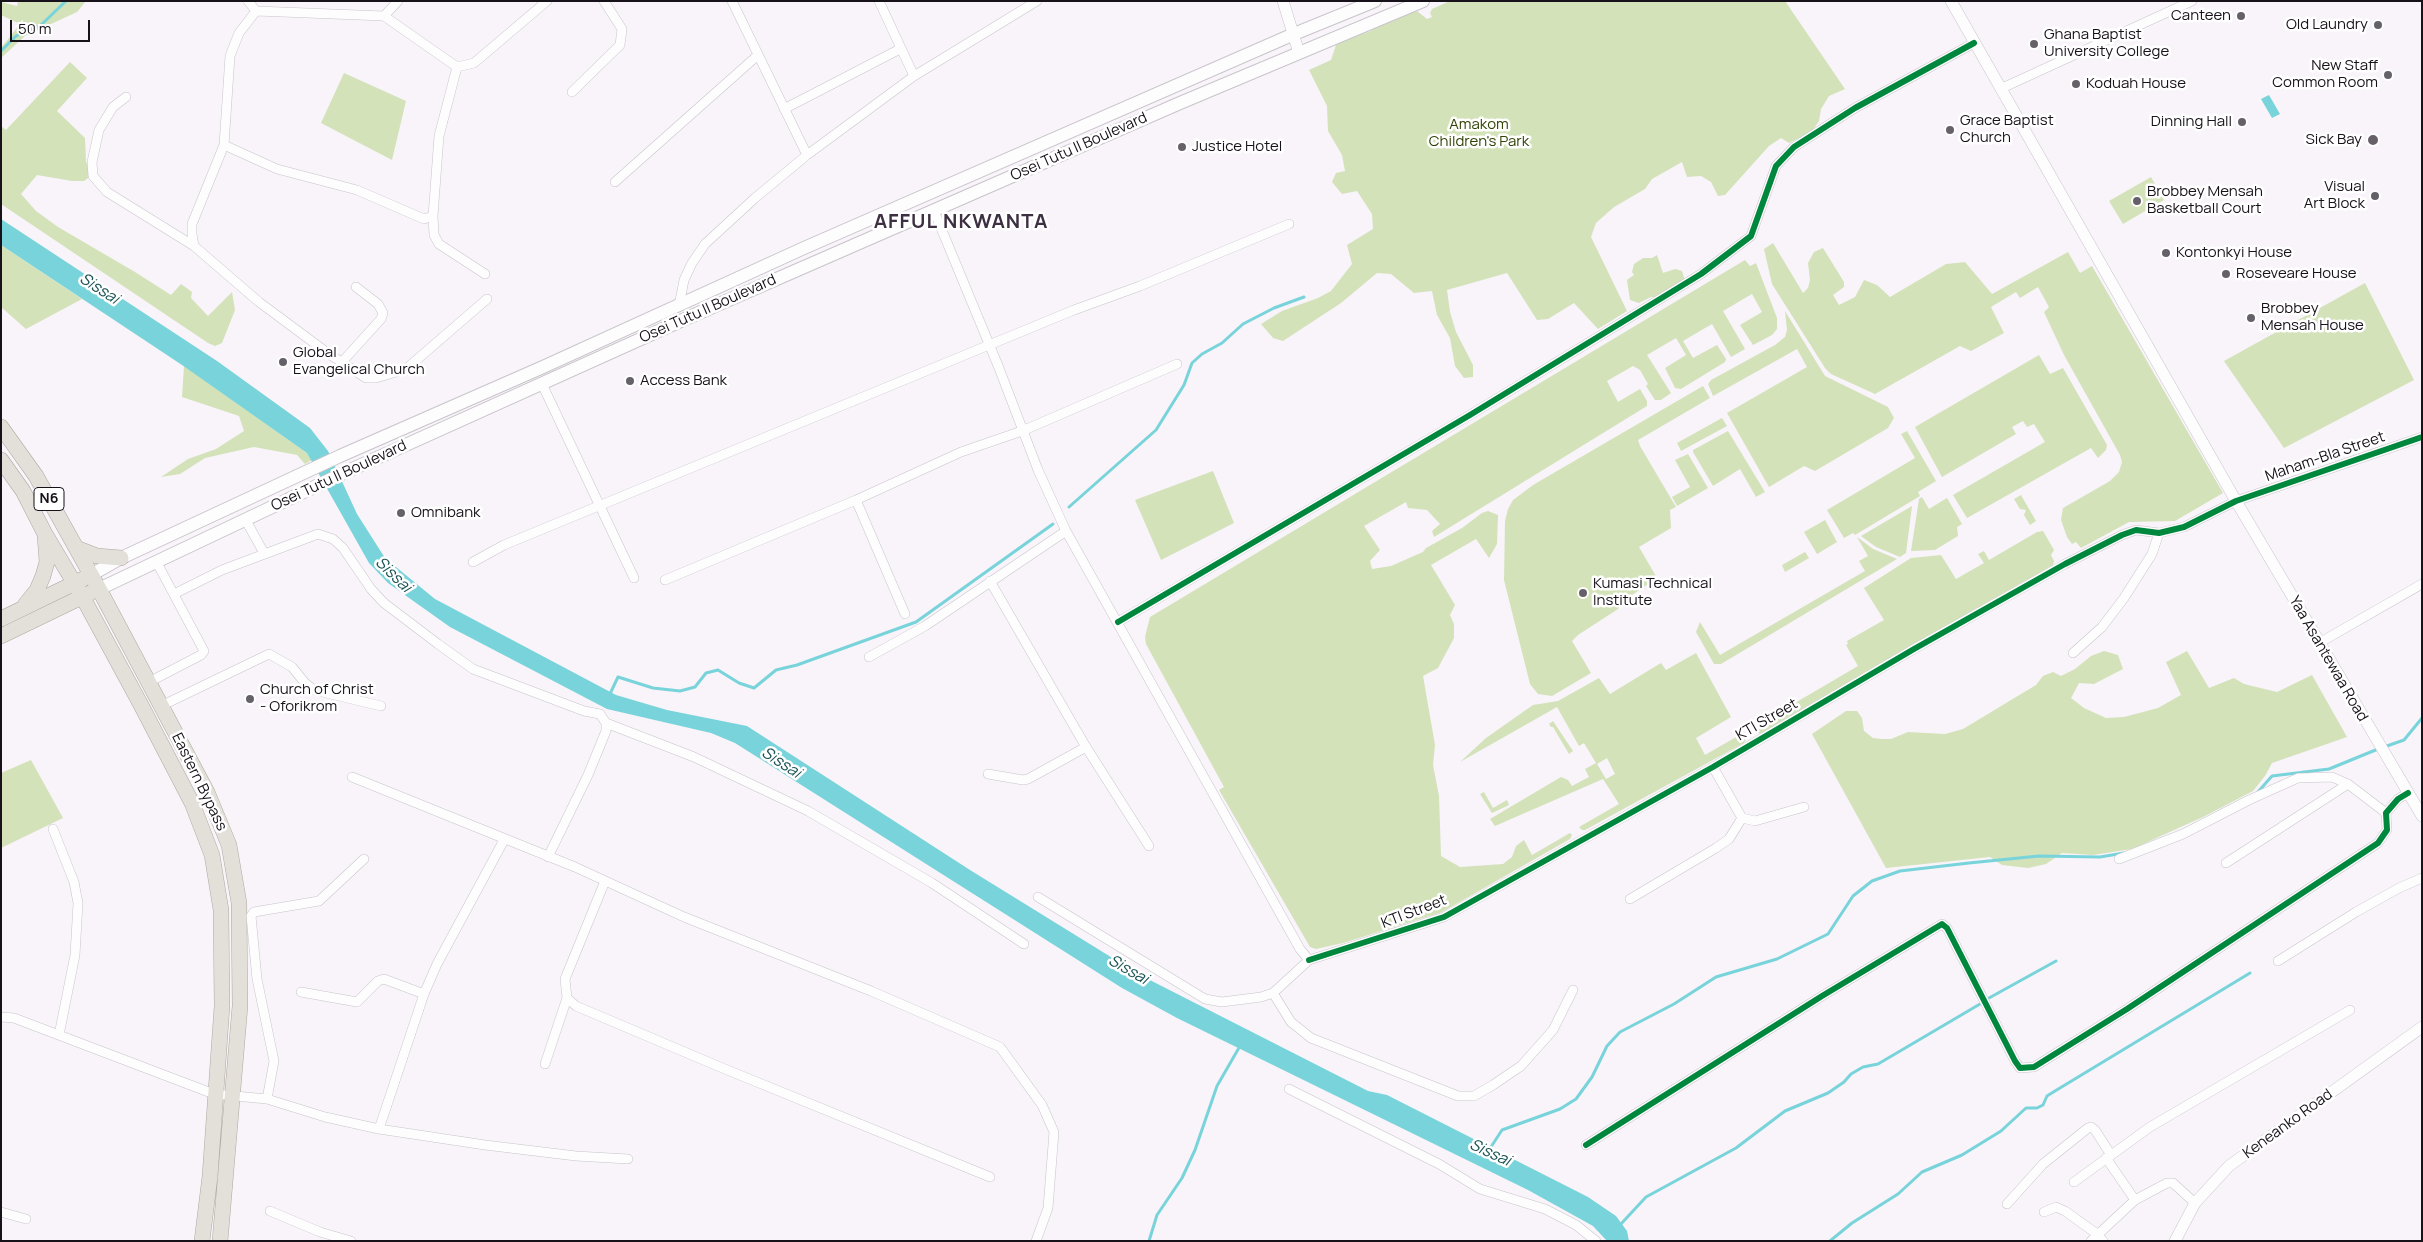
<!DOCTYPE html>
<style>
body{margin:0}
#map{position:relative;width:2423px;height:1242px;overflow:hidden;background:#f8f4fa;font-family:Manrope,sans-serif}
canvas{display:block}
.frame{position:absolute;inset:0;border:2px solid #171119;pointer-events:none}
.scale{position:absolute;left:10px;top:20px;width:80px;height:22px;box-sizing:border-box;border:2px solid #171119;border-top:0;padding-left:6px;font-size:15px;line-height:18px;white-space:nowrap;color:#171119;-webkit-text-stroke:4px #fff;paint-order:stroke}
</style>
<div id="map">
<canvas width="2423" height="1242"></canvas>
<div class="frame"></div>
<div class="scale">50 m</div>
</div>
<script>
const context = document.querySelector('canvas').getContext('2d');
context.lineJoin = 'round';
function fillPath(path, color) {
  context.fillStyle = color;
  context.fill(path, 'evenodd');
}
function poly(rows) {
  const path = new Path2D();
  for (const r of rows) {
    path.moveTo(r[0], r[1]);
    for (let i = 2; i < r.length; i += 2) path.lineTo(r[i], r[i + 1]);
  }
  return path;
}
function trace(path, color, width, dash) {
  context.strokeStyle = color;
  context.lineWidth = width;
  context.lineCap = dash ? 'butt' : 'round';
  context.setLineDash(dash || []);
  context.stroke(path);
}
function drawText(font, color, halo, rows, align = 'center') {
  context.font = font + ' Manrope,sans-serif';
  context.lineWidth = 5;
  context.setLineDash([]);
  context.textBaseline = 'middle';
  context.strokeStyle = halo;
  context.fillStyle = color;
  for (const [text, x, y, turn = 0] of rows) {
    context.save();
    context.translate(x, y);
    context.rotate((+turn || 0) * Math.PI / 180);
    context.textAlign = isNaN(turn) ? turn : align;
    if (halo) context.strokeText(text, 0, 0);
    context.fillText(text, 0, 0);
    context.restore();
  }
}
fillPath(poly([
 [18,1,86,1,77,12,25,36,1,58,1,48,20,24,1,15,1,2,17,6],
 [1450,1,1785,1,1845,89,1829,96,1821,109,1819,121,1812,131,1789,143,1781,138,1769,146,1725,195,1718,196,1711,182,1701,176,1687,177,1682,162,1652,179,1645,189,1614,207,1596,223,1591,237,1627,311,1598,329,1574,303,1548,319,1537,320,1507,273,1447,290,1450,312,1456,332,1473,365,1473,377,1464,378,1455,366,1450,338,1437,315,1432,291,1414,293,1391,274,1377,273,1341,303,1283,341,1273,338,1261,324,1282,311,1318,298,1331,291,1352,264,1347,245,1373,229,1372,214,1357,191,1342,194,1332,182,1336,173,1345,171,1342,155,1328,131,1327,106,1309,70,1331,60,1336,45,1349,38,1371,31,1380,23,1417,11,1427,19,1432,17,1430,13,1432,9],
 [70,62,87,78,57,111,85,138,86,161,91,176,84,181,72,181,37,175,21,194,36,211,58,227,135,272,171,295,181,284,192,292,191,298,208,316,232,292,235,310,222,343,215,346,208,343,1,204,1,126,6,130],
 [344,73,406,101,392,160,321,123],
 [2151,177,2164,200,2123,224,2109,201],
 [1773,243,1803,293,1808,288,1810,280,1808,263,1814,252,1823,248,1844,282,1844,287,1833,295,1839,305,1855,297,1864,280,1877,285,1890,297,1946,264,1965,262,1992,294,2068,252,2080,273,2092,266,2223,493,2175,521,2129,522,2081,548,2076,542,2072,544,2067,537,2061,520,2063,508,2110,481,2119,472,2122,462,2120,455,2064,355,2044,312,2049,307,2038,287,2020,298,2016,292,1991,307,2004,333,1971,351,1960,346,1875,394,1831,374,1825,368,1772,284,1764,249],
 [1,245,82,299,26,329,1,307],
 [1657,255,1663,273,1675,269,1682,271,1685,281,1659,298,1651,297,1639,303,1630,300,1627,280,1634,275,1632,272,1634,264,1643,258,1652,258],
 [1745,260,1750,266,1756,263,1777,318,1777,329,1772,335,1753,345,1740,325,1762,312,1752,294,1723,311,1745,349,1731,357,1712,324,1683,341,1693,358,1717,345,1726,359,1725,362,1681,389,1675,388,1665,368,1686,355,1676,338,1647,355,1671,393,1661,400,1655,400,1646,386,1648,384,1640,370,1633,366,1607,381,1618,402,1640,389,1647,401,1647,406,1434,537,1432,531,1440,524,1427,510,1408,508,1406,502,1364,526,1380,550,1370,561,1372,569,1391,566,1423,552,1426,548,1462,528,1482,513,1488,511,1498,515,1497,544,1489,558,1476,539,1431,565,1455,605,1450,615,1454,624,1454,638,1438,668,1423,676,1435,745,1433,765,1439,796,1441,856,1460,867,1503,864,1512,857,1516,846,1524,840,1532,855,1570,833,1572,835,1570,839,1442,912,1343,943,1316,949,1310,947,1219,790,1224,787,1146,644,1145,637,1150,617],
 [2365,283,2414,380,2284,448,2224,361],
 [1785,311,1825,376,1888,407,1894,418,1888,428,1815,471,1804,466,1769,487,1727,413,1807,367,1797,349,1713,396,1708,384,1711,380,1775,345,1785,337,1787,330],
 [2039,355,2050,374,2063,368,2107,445,2106,450,2098,458,2091,448,1967,518,1953,495,2045,442,2034,424,2027,427,2023,421,2012,427,2016,434,1942,477,1915,427],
 [184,366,307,453,312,460,305,464,297,455,254,447,205,458,180,474,161,477,188,459,216,449,244,431,239,416,182,397],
 [1703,386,1710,398,1638,440,1640,446,1676,507,1670,510,1671,528,1639,547,1657,578,1626,599,1618,609,1578,635,1572,641,1591,673,1552,696,1538,694,1530,684,1504,580,1505,521,1508,509,1513,500,1533,485],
 [1722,418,1727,426,1681,451,1677,443],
 [1728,431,1765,492,1756,497,1740,469,1713,486,1693,452,1693,450],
 [1907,431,1936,481,1918,492,1920,496,1855,535,1853,533,1844,538,1827,510,1915,458,1901,434],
 [1688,454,1708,488,1677,506,1672,497,1690,487,1675,460],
 [1213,471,1234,523,1161,560,1135,500],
 [2021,495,2036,521,2030,525,2024,515,2026,510,2020,509,2014,499],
 [1922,497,1929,509,1947,498,1962,524,1957,527,1958,536,1935,550,1911,551,1919,499],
 [1912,506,1906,553,1900,557,1876,547,1861,536],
 [1825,520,1837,542,1817,554,1804,532],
 [2043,531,2054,550,2051,555,2054,561,2053,565,1762,734,1758,733,1754,727,1858,666,1846,645,1848,644,1847,641,1884,620,1864,588,1911,558,1941,555,1956,579,1984,563,1978,554,1984,551,1989,560,2037,532],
 [1857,537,1873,549,1897,559,1721,664,1714,664,1696,632,1700,622,1720,655,1865,571,1859,561,1868,556],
 [1805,552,1809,558,1785,572,1782,565],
 [2104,651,2118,655,2123,669,2094,684,2079,683,2071,698,2084,708,2106,718,2124,717,2158,708,2181,695,2166,662,2187,651,2209,688,2234,678,2244,684,2277,692,2312,675,2347,737,2272,763,2265,776,2253,791,2203,817,2132,849,2093,855,2062,853,2046,864,2028,868,2002,865,1990,857,1886,868,1812,734,1846,711,1857,711,1862,718,1864,731,1873,738,1881,739,1891,739,1908,732,1945,734,1963,729,2036,685,2043,676,2053,672,2061,676,2075,669,2091,656],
 [1696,653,1731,717,1696,738,1705,755,1743,733,1746,739,1744,743,1585,830,1582,830,1579,827,1619,804,1603,779,1495,826,1490,819,1561,777,1568,780,1572,786,1589,777,1585,769,1596,763,1584,743,1579,746,1557,707,1460,762,1486,738,1533,705,1558,701,1599,678,1610,694,1661,663,1666,670],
 [1607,758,1615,774,1606,779,1597,764],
 [1553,721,1573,751,1569,754,1553,727,1551,727,1549,724],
 [31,760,63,818,1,848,1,773],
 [1484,792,1493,808,1507,800,1509,805,1492,813,1480,794]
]), '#d3e2b9');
fillPath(poly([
 [2269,95,2280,114,2272,118,2261,99],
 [1,219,217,361,310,428,328,451,357,514,385,558,435,599,616,695,667,710,747,726,970,870,1140,975,1368,1091,1387,1095,1588,1197,1616,1216,1627,1231,1629,1241,1607,1241,1593,1226,1528,1190,1177,1018,1122,988,735,743,711,733,607,709,450,627,388,583,369,563,307,453,182,365,1,245]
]), '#78d4da');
trace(poly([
 [1,51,16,36,41,25,66,1],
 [1069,507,1156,430,1184,385,1192,363,1202,354,1222,343,1243,324,1274,308,1304,297],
 [609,696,618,677,653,688,680,691,695,687,706,673,718,670,739,683,754,688,776,670,797,665,916,622,1053,524],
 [2384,747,2404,740,2422,718],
 [2257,793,2272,776,2329,769,2378,749],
 [1989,998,2056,961],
 [1489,1150,1502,1130,1560,1109,1576,1099,1592,1077,1607,1046,1620,1032,1674,1004,1716,977,1777,959,1828,934,1853,896,1872,881,1900,871,1969,863,2039,856,2100,857,2124,853],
 [1620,1225,1646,1197,1736,1148,1785,1111,1828,1093,1844,1082,1851,1074,1863,1067,1878,1064,1980,1004],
 [1149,1241,1157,1215,1182,1178,1195,1150,1217,1086,1240,1046],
 [1830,1241,1852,1223,1898,1194,1922,1172,1962,1155,2001,1131,2026,1108,2037,1108,2043,1105,2047,1096,2055,1091,2250,973]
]), '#78d4da', 3);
const minor = poly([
 [248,1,256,11,384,16,457,67,474,63,547,1],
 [732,1,807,155],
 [879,1,914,76],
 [256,11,239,33,230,56,224,145,192,224,192,234,194,246,259,302,329,354,366,378,376,378,406,369,487,299],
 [384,16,398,1],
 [457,67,439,136,433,216,434,235,439,244,485,274],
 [2000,89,2192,1],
 [572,92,620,45,622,29,604,1],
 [126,97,113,107,99,130,92,162,93,176,107,192,194,246],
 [784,109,900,49],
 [224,145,277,169,357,190,424,219,433,216],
 [615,182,758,55],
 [934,211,999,368,1038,470,1066,531,1300,949,1309,960],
 [679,306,684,280,692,263,705,244,755,198,807,155,914,76,1037,1],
 [342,362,381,319,383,313,378,304,356,287],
 [542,384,634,578],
 [856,500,905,614],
 [245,519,264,553],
 [473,562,504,545,1074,310,1140,286,1289,224],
 [665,580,856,500,961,452,1022,431,1177,364],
 [990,581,1086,747,1149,846],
 [174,594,222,570,318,534,333,539,343,548,371,589,384,603,438,644,473,669,584,711,600,714,606,723,606,731,588,775,548,857],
 [1118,622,1470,415,1701,274,1751,236,1776,166,1794,147,1855,108,1974,43],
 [2319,643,2422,584],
 [2073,653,2102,627,2124,598,2152,554,2159,533],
 [869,657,925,626,1066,531],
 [149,682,201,655,204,651,156,561],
 [161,706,269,654,292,667,305,683,314,690,381,706],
 [606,723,694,757,808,811,932,883,1024,944],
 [1713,767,1742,818,1755,821,1804,807],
 [988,774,1023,780,1028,779,1086,747],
 [352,777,575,867,684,917,871,991,1000,1047,1042,1105,1054,1132,1048,1208,1036,1241],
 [53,829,74,882,78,903,75,955,59,1035],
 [2119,859,2183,834,2249,800,2298,778,2332,777,2348,784,2386,813],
 [2226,863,2348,784],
 [605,881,565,979,567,998,576,1006,720,1067,990,1177],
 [1038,897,1205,999,1222,1002,1261,997,1273,993,1309,960],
 [1630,899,1716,848,1729,839,1742,818],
 [1309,960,1444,917,1713,767,1914,649,2065,564,2122,535,2136,530,2159,533,2184,527,2236,501,2422,437],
 [2278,961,2356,912,2399,888,2422,878],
 [301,992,357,1002,378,981,384,979,424,994],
 [1273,993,1291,1022,1311,1038,1458,1096,1474,1096,1493,1085,1521,1066,1553,1030,1573,990],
 [1,1017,14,1018,214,1094,267,1099,325,1117,379,1129,485,1145,576,1156,628,1159],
 [545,1064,567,998],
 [1289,1089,1439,1164,1480,1189,1545,1209,1576,1225,1596,1241],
 [267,1099,274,1061,257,979,251,916,254,912,319,901,364,859],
 [379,1129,424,994,437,964,504,840],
 [1586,1145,1822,996,1942,924,1947,928,2015,1061,2020,1068,2034,1067,2127,1009,2378,843,2387,830,2386,813,2398,799,2408,793],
 [2106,1158,2135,1200],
 [2074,1182,2150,1127,2350,1010],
 [2007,1204,2043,1164,2088,1128,2091,1127,2095,1130,2111,1155],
 [270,1211,320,1232,351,1241],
 [1,1212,26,1219],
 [2044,1212,2056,1207,2065,1211,2097,1234,2103,1241],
 [2091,1241,2135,1200,2167,1183,2173,1183,2195,1203]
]);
const tertiary = poly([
 [1283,1,1299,53],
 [1951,1,2236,501,2422,816],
 [2175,1241,2195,1203,2229,1166,2422,1027]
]);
const secondary = poly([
 [91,575,121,558,340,456,543,367,804,248,1294,34,1375,1],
 [99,589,348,471,685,319,1180,103,1423,1]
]);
const trunk = poly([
 [1,427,36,476,99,589,207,792,229,845,239,903,240,1006,220,1241],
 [1,460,23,491,44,532,82,596,141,705,192,803,212,855,221,910,222,1006,210,1176,202,1241],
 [76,548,97,556,121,558],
 [25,605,37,590,43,576,47,562,45,536],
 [1,619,83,579],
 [1,636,90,593]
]);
trace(minor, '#c8c4ca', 10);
trace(tertiary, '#c8c4ca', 12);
trace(secondary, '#c8c4ca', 14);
trace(trunk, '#aca79f', 16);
trace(minor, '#fefdfe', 9);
trace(tertiary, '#fefdfe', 11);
trace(secondary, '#fefdfe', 12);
trace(trunk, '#e3e0d9', 15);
trace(poly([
 [1118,622,1470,415,1701,274,1751,236,1776,166,1794,147,1855,108,1974,43],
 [1309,960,1444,917,1713,767,1914,649,2065,564,2122,535,2136,530,2159,533,2184,527,2236,501,2422,437],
 [1586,1145,1822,996,1942,924,1947,928,2015,1061,2020,1068,2034,1067,2127,1009,2378,843,2387,830,2386,813,2398,799,2408,793]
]), '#00873e', 6);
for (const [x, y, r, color] of [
 [2241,16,5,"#666068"],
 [2378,25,5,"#666068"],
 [2034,44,5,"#666068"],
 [2388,75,5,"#666068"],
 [2076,84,5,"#666068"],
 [2242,122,5,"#666068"],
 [1950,130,5,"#666068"],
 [2373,140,6,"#666068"],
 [1182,147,5,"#666068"],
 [2375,196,5,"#666068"],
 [2137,201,5,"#666068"],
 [2166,253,5,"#666068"],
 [2226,274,5,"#666068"],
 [2251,318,5,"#666068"],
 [283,362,5,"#666068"],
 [630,381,5,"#666068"],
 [401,513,5,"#666068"],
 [1583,593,5,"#666068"],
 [250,699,5,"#666068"]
]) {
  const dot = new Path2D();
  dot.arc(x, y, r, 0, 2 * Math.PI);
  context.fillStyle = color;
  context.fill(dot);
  trace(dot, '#fff', 2);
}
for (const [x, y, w] of [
 [49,499,30]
]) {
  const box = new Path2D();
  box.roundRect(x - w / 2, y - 11.5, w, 23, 4);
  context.fillStyle = '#fff';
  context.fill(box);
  trace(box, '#171119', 1);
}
drawText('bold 14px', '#171119', null, [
 ["N6",49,499]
]);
drawText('15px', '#171119', '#fff', [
 ["Canteen",2231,16,"right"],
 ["Old Laundry",2368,25,"right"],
 ["Ghana Baptist",2044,35],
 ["University College",2044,52],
 ["New Staff",2378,66,"right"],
 ["Common Room",2378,83,"right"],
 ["Koduah House",2086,84],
 ["Grace Baptist",1960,121],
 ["Church",1960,138],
 ["Dinning Hall",2232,122,"right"],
 ["Sick Bay",2362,140,"right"],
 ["Justice Hotel",1192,147],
 ["Visual",2365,187,"right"],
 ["Art Block",2365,204,"right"],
 ["Brobbey Mensah",2147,192],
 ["Basketball Court",2147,209],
 ["Kontonkyi House",2176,253],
 ["Roseveare House",2236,274],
 ["Brobbey",2261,309],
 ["Mensah House",2261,326],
 ["Global",293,353],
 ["Evangelical Church",293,370],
 ["Access Bank",640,381],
 ["Omnibank",411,513],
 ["Kumasi Technical",1593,584],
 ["Institute",1593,601],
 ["Church of Christ",260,690],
 ["- Oforikrom",260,707]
], 'left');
drawText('15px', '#314406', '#fff', [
 ["Amakom",1479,125],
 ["Children's Park",1479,142]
]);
drawText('15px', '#171119', '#fff', [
 ["Osei Tutu II Boulevard",1079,147,-24],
 ["Osei Tutu II Boulevard",708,309,-24],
 ["Maham-Bla Street",2325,457,-19],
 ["Osei Tutu II Boulevard",339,476,-25],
 ["Yaa Asantewaa Road",2328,659,60],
 ["KTI Street",1767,720,-30],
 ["Eastern Bypass",199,782,64],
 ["KTI Street",1414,912,-21],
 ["Keneanko Road",2288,1124,-36]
]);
drawText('italic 16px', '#1c5456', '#fff', [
 ["Sissai",99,289,33],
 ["Sissai",393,575,44],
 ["Sissai",781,763,33],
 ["Sissai",1128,970,30],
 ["Sissai",1490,1153,25]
]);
context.letterSpacing = '1px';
drawText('bold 20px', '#3d3042', '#fff', [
 ["AFFUL NKWANTA",961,222]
]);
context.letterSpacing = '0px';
</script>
